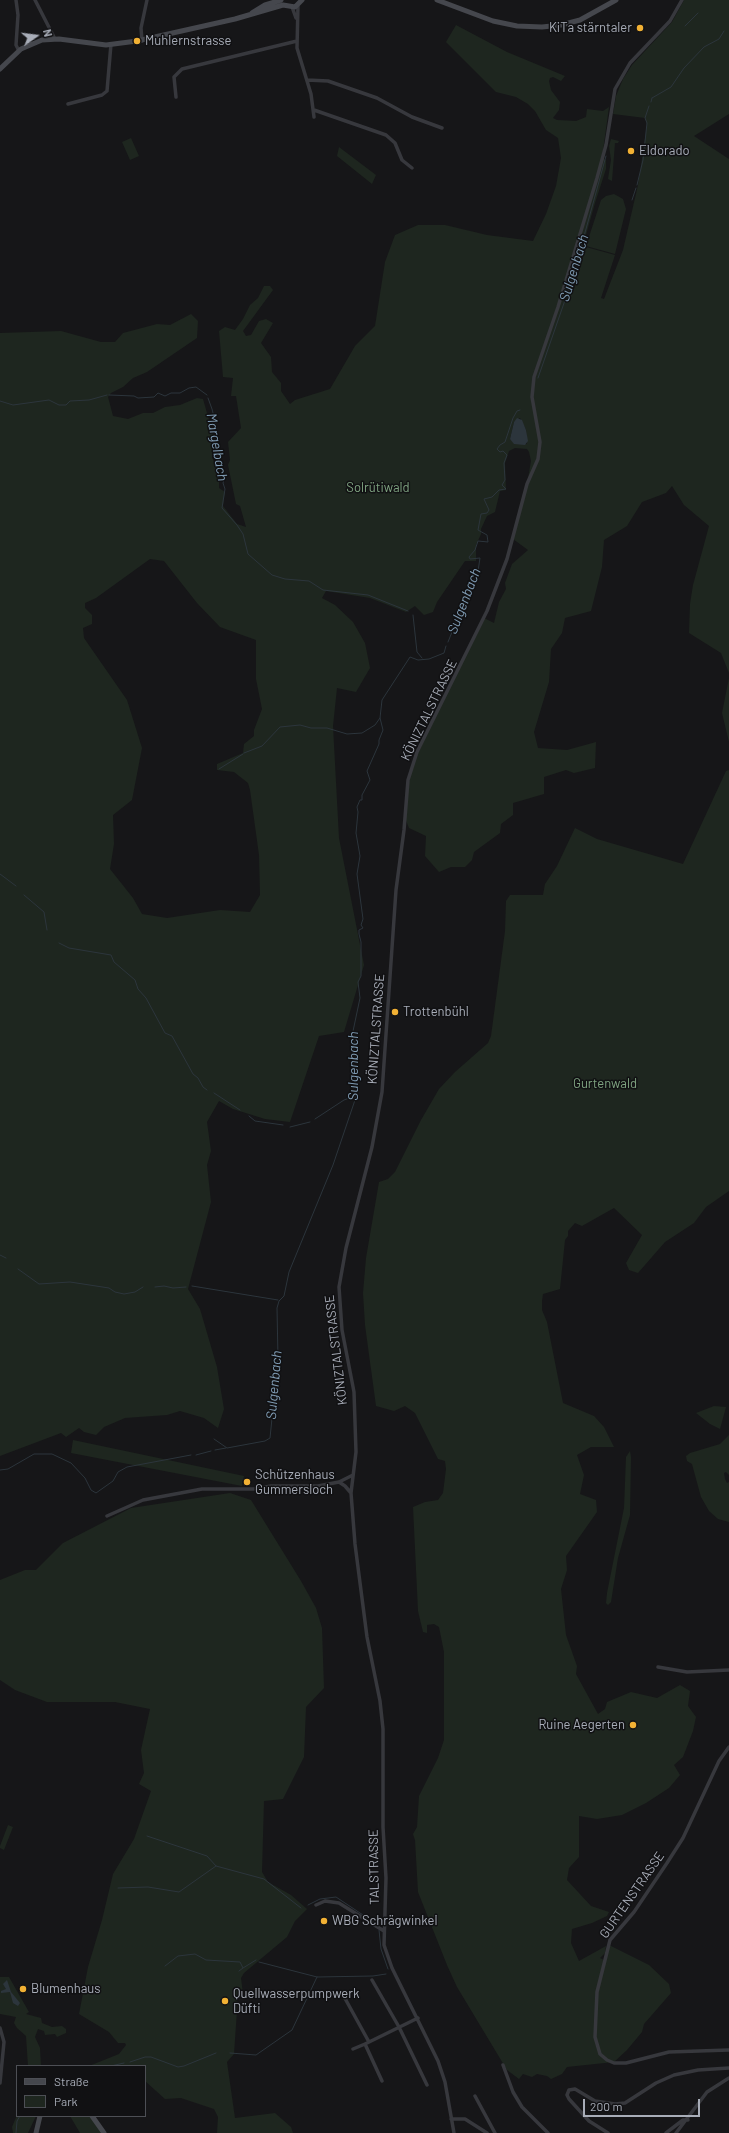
<!DOCTYPE html>
<meta charset="utf-8">
<style>
body{margin:0}
#map{position:relative;width:729px;height:2133px;overflow:hidden;background:#161618;font-family:Barlow,sans-serif}
canvas{display:block}
.legend{position:absolute;left:16px;top:2065px;width:130px;height:52px;box-sizing:border-box;background:#111113;border:1px solid #4d4f55;margin:0;padding:5px 7px;list-style:none;font-size:12px;color:#a8adb8}
.legend li{display:flex;align-items:center;gap:8px;height:20px}
.legend b{width:20px;border:1px solid #4d4f55}
.north{position:absolute;left:16px;top:16px;width:40px;height:40px;-webkit-text-stroke:3px #111113;paint-order:stroke;rotate:76deg;font-size:11px;font-weight:700;line-height:16px;text-align:center;color:#a8adb8}
.north::after{content:'';display:block;margin:auto;width:14px;height:18px;background:#a8adb8;clip-path:polygon(50% 0,100% 100%,50% 72%,0 100%)}
.scale{position:absolute;left:583px;top:2099px;width:117px;height:18px;box-sizing:border-box;border:2px solid #a8adb8;border-top:0;padding-left:5px;font-size:12px;line-height:14px;white-space:nowrap;color:#a8adb8;-webkit-text-stroke:3px #111113;paint-order:stroke}
</style>
<div id="map">
<canvas width="729" height="2133"></canvas>
<ul class="legend">
<li><b style="height:5px;background:#45474d"></b>Straße</li>
<li><b style="height:11px;background:#1e261f"></b>Park</li>
</ul>
<div class="north">N</div>
<div class="scale">200 m</div>
</div>
<script>
const context = document.querySelector('canvas').getContext('2d');
context.lineJoin = 'round';
function fillPath(path, color) {
  context.fillStyle = color;
  context.fill(path, 'evenodd');
}
function poly(rows) {
  const path = new Path2D();
  for (const r of rows) {
    path.moveTo(r[0], r[1]);
    for (let i = 2; i < r.length; i += 2) path.lineTo(r[i], r[i + 1]);
  }
  return path;
}
function trace(path, color, width, dash) {
  context.strokeStyle = color;
  context.lineWidth = width;
  context.lineCap = dash ? 'butt' : 'round';
  context.setLineDash(dash || []);
  context.stroke(path);
}
function drawText(font, color, halo, rows, align = 'center') {
  context.font = font + ' Barlow,sans-serif';
  context.lineWidth = 3;
  context.setLineDash([]);
  context.textBaseline = 'middle';
  context.strokeStyle = halo;
  context.fillStyle = color;
  for (const [text, x, y, turn = 0] of rows) {
    context.save();
    context.translate(x, y);
    context.rotate((+turn || 0) * Math.PI / 180);
    context.textAlign = isNaN(turn) ? turn : align;
    if (halo) context.strokeText(text, 0, 0);
    context.fillText(text, 0, 0);
    context.restore();
  }
}
fillPath(poly([
 [684,0,729,0,729,114,694,136,729,159,729,673,721,653,689,633,690,604,693,585,709,526,684,505,672,486,666,493,642,502,627,526,604,540,602,567,591,611,565,618,562,633,551,649,549,682,534,732,538,748,567,750,596,742,595,768,574,773,566,770,544,777,544,794,513,803,513,815,501,824,500,833,474,852,472,860,465,867,451,867,439,872,425,856,426,836,409,828,405,818,407,791,413,763,484,618,494,623,499,602,506,589,505,583,512,564,528,550,513,539,527,484,531,461,529,452,527,449,515,448,509,451,505,463,506,490,500,491,495,512,487,516,481,529,481,534,476,545,476,561,465,561,437,602,433,612,424,615,415,606,406,612,370,598,326,591,322,598,335,605,353,622,365,643,370,668,356,692,337,688,333,726,339,838,364,965,344,1032,319,1036,290,1122,265,1119,233,1109,219,1101,207,1122,211,1151,207,1165,211,1202,188,1289,200,1309,217,1367,224,1409,218,1428,204,1418,180,1411,167,1415,125,1418,104,1427,96,1435,84,1432,79,1428,66,1437,61,1433,0,1456,0,333,61,331,101,342,115,342,123,333,157,324,170,325,191,314,198,321,197,338,147,372,133,378,123,387,111,393,108,397,113,416,128,419,143,413,153,413,165,407,180,405,197,398,203,399,213,434,212,457,219,474,219,488,225,492,223,506,237,524,246,527,240,506,236,504,228,465,230,460,228,442,241,428,236,396,231,396,233,378,223,377,219,331,225,327,235,330,243,319,250,305,258,298,264,286,270,286,273,290,243,331,246,336,251,335,259,321,266,319,273,323,261,343,271,357,272,372,281,383,281,391,290,404,295,400,330,389,355,346,375,326,385,262,395,235,418,225,445,225,487,235,533,241,546,214,556,186,561,158,558,138,546,130,535,111,528,104,516,97,496,92,446,42,456,25,507,52,565,76,561,81,553,77,550,78,549,81,551,90,560,102,559,110,553,118,557,120,576,121,586,117,587,109,603,111,609,107,602,158,606,160,606,169,595,203,571,288,574,289,586,247,615,255,601,298,604,299,623,250,638,185,647,125,645,118,613,114,616,96,623,79,632,65,672,22],
 [520,418,526,430,527,444,510,439,514,422],
 [150,559,164,561,197,603,220,627,256,640,256,679,262,709,254,730,254,736,244,744,243,753,217,764,217,770,234,772,248,783,250,790,259,855,260,895,250,912,220,910,167,918,142,914,133,898,110,869,114,844,113,815,132,800,142,748,127,700,84,638,83,628,92,624,92,615,85,608,85,603,96,598],
 [131,138,139,156,130,160,122,142],
 [611,139,619,141,618,143,615,143,612,181,608,179,611,160,609,146],
 [339,147,376,175,372,184,337,156],
 [614,194,623,199,626,209,615,254,586,246,601,200,606,196],
 [729,678,729,742,722,713],
 [729,770,729,1191,706,1207,694,1223,665,1242,638,1273,629,1270,626,1263,642,1235,614,1208,582,1226,575,1223,568,1231,568,1236,565,1240,560,1289,543,1294,542,1301,542,1310,547,1322,563,1403,594,1416,604,1427,614,1447,591,1447,577,1455,584,1475,580,1494,596,1500,597,1512,566,1556,567,1570,561,1589,566,1635,577,1666,576,1674,598,1714,605,1709,607,1702,631,1692,657,1698,680,1685,690,1691,688,1706,696,1717,693,1731,683,1757,674,1765,680,1775,669,1788,646,1803,622,1815,597,1819,579,1816,579,1857,569,1868,567,1880,591,1906,609,1912,607,1916,592,1923,572,1929,571,1943,579,1961,606,1946,605,1953,600,1958,604,1960,609,1945,649,1965,669,1984,671,1993,644,2024,642,2032,627,2050,614,2062,567,2067,562,2074,551,2079,547,2076,537,2074,532,2077,523,2074,519,2079,507,2070,457,1987,447,1965,418,1892,415,1840,413,1834,417,1827,419,1796,438,1758,444,1740,444,1652,439,1627,434,1624,427,1625,427,1633,423,1632,418,1611,413,1507,425,1502,438,1500,443,1493,446,1469,445,1461,438,1459,415,1413,405,1406,394,1411,376,1406,365,1325,363,1293,366,1258,379,1182,388,1179,395,1172,421,1120,439,1089,455,1072,488,1043,491,1036,505,931,506,901,510,895,543,895,545,884,557,866,575,828,597,839,683,864,726,771],
 [714,1406,726,1407,720,1429,710,1424,696,1413],
 [729,1435,729,1475,726,1472,724,1473,725,1479,727,1483,729,1482,729,1522,718,1519,709,1511,701,1497,692,1464,687,1461,686,1456,690,1453,720,1444],
 [73,1440,244,1476,242,1486,71,1453],
 [630,1451,631,1457,630,1515,618,1558,611,1602,608,1605,606,1603,607,1593,624,1508,626,1457],
 [230,1493,251,1500,301,1581,316,1608,322,1628,324,1688,306,1707,304,1757,283,1799,264,1801,262,1872,268,1882,291,1895,307,1909,295,1921,287,1937,244,1973,241,1978,243,1994,238,1996,234,2054,227,2062,235,2118,275,2113,291,2127,293,2133,217,2133,218,2117,214,2109,181,2098,165,2099,145,2081,145,2066,89,2066,119,2054,126,2045,125,2043,118,2043,109,2032,79,2014,88,1967,102,1920,113,1874,134,1839,151,1791,139,1784,144,1773,141,1750,150,1709,115,1702,47,1702,15,1690,0,1680,0,1580,25,1570,36,1570,63,1543,131,1508],
 [8,1825,13,1827,4,1850,0,1848,0,1846],
 [0,1977,9,1977,29,2012,26,2014,41,2018,42,2023,52,2027,62,2026,66,2029,66,2033,57,2037,55,2034,45,2035,44,2031,38,2029,35,2037,40,2048,41,2066,28,2066,26,2036,17,2028,14,2023,16,2017,0,2014],
 [17,2115,36,2116,28,2133,13,2133,12,2127],
 [70,2116,90,2116,102,2133,80,2133]
]), '#1e261f');
fillPath(poly([
 [517,418,522,420,526,430,528,441,525,445,514,444,510,439,514,422],
 [7,1980,11,1992,20,2003,18,2006,13,2003,10,1992,1,1993,1,1991,6,1989,3,1984]
]), '#2c353c');
trace(poly([
 [685,26,698,13],
 [652,98,671,87,684,68,704,47,719,39,724,31],
 [651,102,652,98],
 [637,185,643,160,647,123,645,118,649,106],
 [632,200,636,188],
 [538,378,572,280,606,156],
 [109,395,134,396,138,398,154,397,158,393,165,396,171,393,180,393,189,388,196,387,207,395],
 [208,398,212,409,217,429,217,458,225,477,223,483,225,489,222,508,237,525,243,534,248,554,272,575,285,579,309,581,323,590,368,595,408,611],
 [0,401,13,405,49,400,59,405,66,405,70,401,89,400,107,395],
 [413,615,417,652,422,658],
 [448,642,456,622,464,608,478,571,480,558,470,559,469,557,475,550,478,541,488,542,487,535,478,530,481,514,487,513,489,510,484,499,492,497,499,490,506,489,502,485,505,480,504,463,507,455,503,451,500,452,497,449,500,445,505,442,513,418,517,411,520,410],
 [244,753,262,746,280,727,300,725,311,728,327,728,347,734,362,733,375,725,380,718],
 [219,769,243,754],
 [0,874,16,886],
 [24,895,44,912,47,930],
 [59,943,69,948,111,955,114,962,135,980,138,989,146,998,165,1033,172,1036,193,1074,198,1078,203,1087,207,1090],
 [214,1093,240,1110],
 [249,1116,255,1121,283,1125],
 [315,1119,344,1100,352,1097,356,1098],
 [290,1127,310,1122],
 [0,1255,6,1258],
 [18,1269,39,1284,70,1282,109,1288,115,1292,124,1294,135,1292,143,1287],
 [192,1286,278,1300],
 [155,1287,164,1286,173,1288,186,1287],
 [214,1439,227,1448,265,1441,270,1438,278,1359,277,1308,279,1301,284,1296,289,1272,333,1165,356,1097,353,1087,355,1071,352,1066,356,1056,354,1052,355,1036,352,1036,360,998,358,982,361,976,361,942,359,934,359,930,363,928,361,925,363,919,357,874,360,856,356,833,358,812,357,807,360,800,362,800,362,795,370,780,367,771,379,744,379,740,383,730,380,718,382,700,410,657,418,660,429,659,444,653,446,646],
 [215,1450,226,1448],
 [196,1455,211,1451],
 [0,1470,8,1469,34,1454,52,1454,71,1463,85,1478,91,1490,96,1493,113,1481,118,1472,127,1467,191,1455],
 [147,1836,207,1856,216,1866,264,1879,301,1908],
 [118,1888,148,1887,179,1892,216,1866],
 [308,1905,320,1899,336,1897,378,1925],
 [379,1930,381,1949,388,1969],
 [259,1962,317,1977,373,1976,386,1974],
 [165,1966,178,1956,195,1954,206,1960,240,1962,243,1968,256,1960],
 [239,1971,243,1968],
 [230,2053,256,2055,292,2030,317,1977],
 [130,2062,145,2057,151,2057,178,2067,184,2066,216,2053],
 [111,2066,124,2063],
 [16,2133,17,2121,20,2116]
]), '#2c353c', 1);
trace(poly([
 [16,0,18,15,16,45,19,51],
 [35,0,55,39],
 [298,5,297,48,311,94,314,117],
 [292,7,296,18],
 [142,41,141,28,147,0],
 [307,80,328,81,377,98,412,117,442,128],
 [176,97,174,77,182,69,297,41],
 [68,104,102,95,107,91,111,44],
 [314,110,386,135,395,143,402,160,412,168],
 [339,1482,345,1486,351,1493],
 [107,1516,143,1500,202,1489,254,1489,271,1486,318,1486,339,1482,353,1475],
 [658,1667,687,1672,729,1670],
 [729,1747,719,1761,683,1838,667,1863,634,1912,610,1940,597,1992,595,2037,600,2054,607,2060,614,2063,626,2063,669,2052,729,2050],
 [316,1905,325,1901,339,1903,384,1931],
 [372,1980,399,2027,427,2085],
 [342,1993,369,2042],
 [0,2028,4,2042,0,2083],
 [353,2049,365,2044],
 [503,2065,513,2092,522,2107,548,2133],
 [382,2081,365,2044,418,2018],
 [475,2096,495,2133],
 [451,2119,465,2119,487,2133],
 [454,2133,445,2082,438,2061,392,1968,384,1945,386,1878,383,1827,383,1729,380,1701,367,1637,355,1544,351,1493,356,1452,354,1392,342,1330,339,1287,346,1248,372,1147,382,1092,396,890,404,830,408,780,417,752,487,611,507,559,527,484,538,459,540,442,532,397,534,377,558,307,597,178,606,145,615,89,630,63,670,21,682,0],
 [608,2133,589,2121,569,2099,567,2095,569,2090,575,2089,595,2101,615,2104,625,2103,656,2083,674,2075,698,2070,729,2068],
 [666,2133,683,2120,688,2120],
 [676,2133,707,2092,729,2078]
]), '#37383d', 3.5);
trace(poly([
 [437,0,493,21,517,26,542,27,561,25,580,20,616,0],
 [252,13,265,5,281,0],
 [0,69,21,49,42,40,59,39,106,45,137,41,235,19,283,5,295,7,302,0],
 [92,2116,104,2133],
 [36,2133,40,2116]
]), '#45474d', 5);
for (const [x, y, r, color] of [
 [640,28,4,"#f2b134"],
 [137,41,4,"#f2b134"],
 [631,151,4,"#f2b134"],
 [395,1012,4,"#f2b134"],
 [247,1482,4,"#f2b134"],
 [633,1725,4,"#f2b134"],
 [324,1921,4,"#f2b134"],
 [23,1989,4,"#f2b134"],
 [225,2001,4,"#f2b134"]
]) {
  const dot = new Path2D();
  dot.arc(x, y, r, 0, 2 * Math.PI);
  context.fillStyle = color;
  context.fill(dot);
  trace(dot, '#111113', 1.5);
}
drawText('13px', '#a8adb8', '#111113', [
 ["KiTa stärntaler",632,28,"right"],
 ["Muhlernstrasse",145,41],
 ["Eldorado",639,151],
 ["Trottenbühl",403,1012],
 ["Schützenhaus",255,1475],
 ["Gummersloch",255,1490],
 ["Ruine Aegerten",625,1725,"right"],
 ["WBG Schrägwinkel",332,1921],
 ["Blumenhaus",31,1989],
 ["Quellwasserpumpwerk",233,1994],
 ["Düfti",233,2009]
], 'left');
drawText('13px', '#7fa381', '#111113', [
 ["Solrütiwald",378,488],
 ["Gurtenwald",605,1084]
]);
drawText('13px', '#a8adb8', '#111113', [
 ["KÖNIZTALSTRASSE",429,710,-64],
 ["KÖNIZTALSTRASSE",376,1029,-86],
 ["KÖNIZTALSTRASSE",336,1350,-97],
 ["TALSTRASSE",374,1867,-91],
 ["GURTENSTRASSE",632,1895,-55]
]);
drawText('italic 14px', '#7f9bb3', '#111113', [
 ["Sulgenbach",574,268,-73],
 ["Margelbach",217,447,80],
 ["Sulgenbach",464,601,-69],
 ["Sulgenbach",353,1066,-90],
 ["Sulgenbach",274,1385,-85]
]);
</script>
